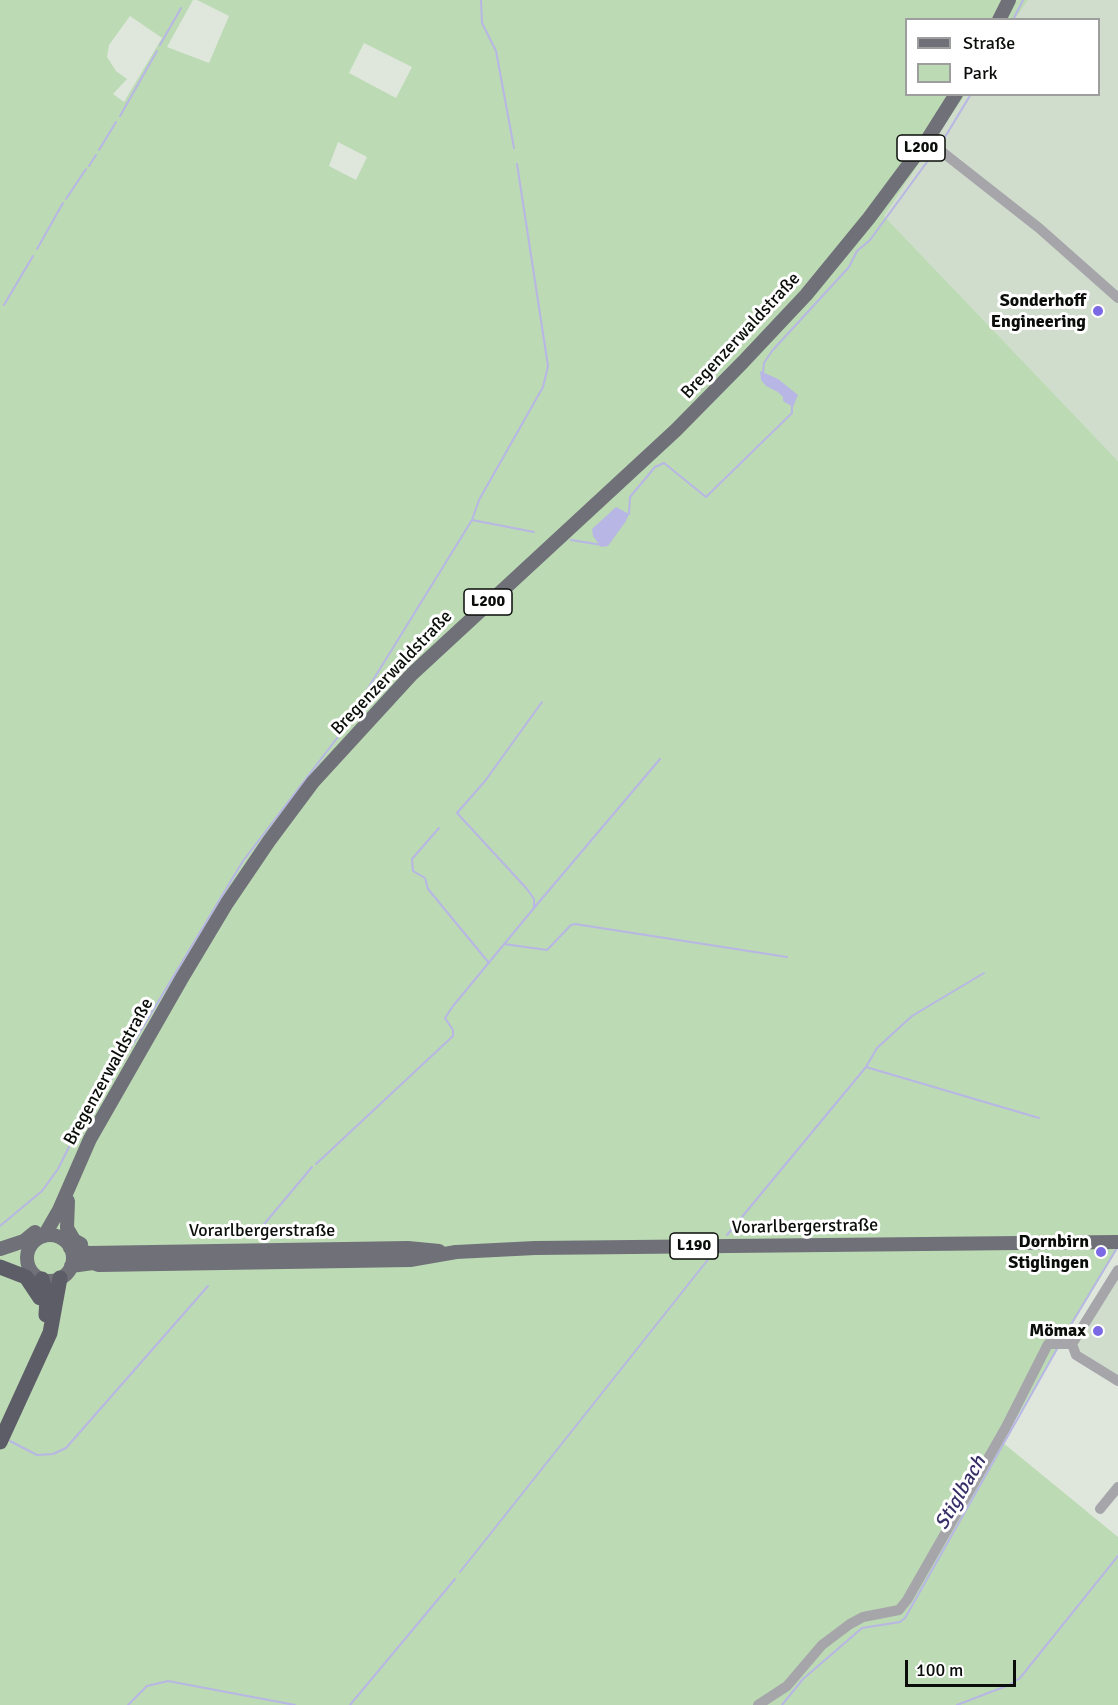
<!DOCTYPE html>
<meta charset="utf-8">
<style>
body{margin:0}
#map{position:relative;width:1118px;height:1705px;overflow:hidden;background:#dfe7dd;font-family:Signika,sans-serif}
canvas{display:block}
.legend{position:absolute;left:905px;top:18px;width:195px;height:78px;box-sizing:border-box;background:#fff;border:2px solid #9d9e9d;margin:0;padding:8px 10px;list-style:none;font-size:18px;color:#0a0d09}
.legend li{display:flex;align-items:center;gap:12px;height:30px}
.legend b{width:30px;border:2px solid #9d9e9d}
.scale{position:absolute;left:905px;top:1660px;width:111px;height:27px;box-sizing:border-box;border:3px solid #0a0d09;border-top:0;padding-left:8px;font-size:18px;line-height:21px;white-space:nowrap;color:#0a0d09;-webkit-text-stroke:4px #fff;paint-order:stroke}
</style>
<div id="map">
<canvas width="1118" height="1705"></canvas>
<ul class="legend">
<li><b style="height:8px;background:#707079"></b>Straße</li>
<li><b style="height:16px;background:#bcdab4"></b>Park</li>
</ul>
<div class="scale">100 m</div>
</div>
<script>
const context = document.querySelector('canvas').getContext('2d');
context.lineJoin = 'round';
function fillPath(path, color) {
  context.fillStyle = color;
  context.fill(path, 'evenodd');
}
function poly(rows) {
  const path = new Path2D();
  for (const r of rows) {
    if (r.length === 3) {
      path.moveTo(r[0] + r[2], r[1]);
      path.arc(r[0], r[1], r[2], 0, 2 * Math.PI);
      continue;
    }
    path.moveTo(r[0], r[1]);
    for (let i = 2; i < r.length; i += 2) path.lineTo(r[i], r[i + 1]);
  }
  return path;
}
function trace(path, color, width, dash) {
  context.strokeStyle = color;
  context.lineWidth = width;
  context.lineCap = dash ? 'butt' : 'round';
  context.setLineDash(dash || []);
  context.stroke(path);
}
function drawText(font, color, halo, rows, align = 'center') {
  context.font = font + ' Signika,sans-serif';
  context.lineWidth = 6;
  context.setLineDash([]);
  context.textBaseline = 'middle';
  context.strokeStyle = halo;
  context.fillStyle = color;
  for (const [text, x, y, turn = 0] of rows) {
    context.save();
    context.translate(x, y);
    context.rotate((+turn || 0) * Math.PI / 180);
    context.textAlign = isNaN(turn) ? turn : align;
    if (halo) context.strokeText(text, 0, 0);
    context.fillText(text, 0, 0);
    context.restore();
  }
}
fillPath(poly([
 [1028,0,1118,0,1118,461,884,216,965,95,1098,94,1098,20,1015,19],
 [1118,1276,1118,1378,1074,1347]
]), '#d0ddcd');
fillPath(poly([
 [0,0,193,0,167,47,209,63,229,16,197,0,1028,0,1015,19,906,20,906,94,965,95,884,216,1118,461,1118,1248,1002,1442,1118,1537,1118,1705,0,1705],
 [130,16,162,38,124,102,113,94,127,79,116,71,107,57,109,45],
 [364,43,412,67,396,98,349,73],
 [338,142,367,157,356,180,329,166]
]), '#bcdab4');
fillPath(poly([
 [760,371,778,379,798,395,793,407,783,401,783,397,778,392,766,386,761,380],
 [616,507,629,514,626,521,608,546,601,547,593,536,592,529]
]), '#b8b6e4');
trace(poly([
 [481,0,482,23,496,51,514,148],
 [1013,20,1023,0],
 [160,45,181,8],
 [120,116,157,51],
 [945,137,971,94],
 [99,150,116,122],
 [89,166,96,155],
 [66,199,86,169],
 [37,249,63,203],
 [4,305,33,256],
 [763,373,764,363,772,351,849,267,857,251,870,240,927,162],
 [629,514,630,497,655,467,664,463,706,497,792,413,792,403],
 [472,520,479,500,543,387,548,366,517,164],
 [571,540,602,545],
 [357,706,472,520,534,532],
 [439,828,412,859,413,871,425,878,428,889,489,963],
 [534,908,660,759],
 [504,944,547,950,571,925,575,924,787,957],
 [866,1067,877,1048,912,1016,984,973],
 [108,1085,243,861,344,729],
 [316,1164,453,1036,453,1030,445,1018,453,1006,534,908,534,899,527,889,457,813,485,781,542,702],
 [0,1226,42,1191,58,1169,76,1133,102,1095],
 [260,1229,312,1167],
 [727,1235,866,1067,1039,1118],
 [1061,1341,1117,1248],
 [10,1441,37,1455,53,1454,66,1448,208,1286],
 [460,1572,710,1257],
 [128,1705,147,1686,168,1681,295,1705],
 [350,1705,455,1579],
 [782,1705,803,1679,862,1628,900,1622,905,1618,1057,1349],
 [957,1705,1009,1685,1020,1678,1118,1556]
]), '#b8b6e4', 2);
trace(poly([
 [927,140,1039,228,1118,298],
 [1118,1270,1072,1344,1076,1355,1118,1381],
 [1100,1509,1118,1487],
 [758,1705,787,1686,822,1645,850,1624,863,1617,899,1610,907,1600,1006,1427,1048,1344,1072,1344]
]), '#a5a5aa', 10);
trace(poly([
 [999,20,1009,0],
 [68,1201,67,1228,74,1240,81,1244],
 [50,1258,23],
 [44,1236,59,1210,90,1139,182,978,227,903,269,841,313,782,412,674,676,430,743,362,806,295,869,218,927,140,956,94],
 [70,1248,89,1253,408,1248,439,1251],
 [0,1249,24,1241,35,1232],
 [71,1266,93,1263,99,1265,410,1260,456,1252,535,1248,1118,1242]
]), '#707079', 14);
trace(poly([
 [0,1267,26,1277,40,1298],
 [42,1279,47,1298,46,1315],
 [0,1442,50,1333,60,1278]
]), '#5d5d67', 15);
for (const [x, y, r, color] of [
 [1098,311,6,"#7b68e4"],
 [1101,1252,6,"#7b68e4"],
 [1098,1331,6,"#7b68e4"]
]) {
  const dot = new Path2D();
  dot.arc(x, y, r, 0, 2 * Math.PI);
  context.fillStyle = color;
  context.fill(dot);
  trace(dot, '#fff', 2);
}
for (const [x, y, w] of [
 [921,148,48],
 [488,602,48],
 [694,1246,48]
]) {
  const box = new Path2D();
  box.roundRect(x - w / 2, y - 13, w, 26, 4.5);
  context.fillStyle = '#fff';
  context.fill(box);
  trace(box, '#0a0d09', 1.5);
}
drawText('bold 16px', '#0a0d09', null, [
 ["L200",921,148],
 ["L200",488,602],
 ["L190",694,1246]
]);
drawText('bold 18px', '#0a0d09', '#fff', [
 ["Sonderhoff",1086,301],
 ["Engineering",1086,322],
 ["Dornbirn",1089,1242],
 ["Stiglingen",1089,1263],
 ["Mömax",1086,1331]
], 'right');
drawText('18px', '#0a0d09', '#fff', [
 ["Bregenzerwaldstraße",741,336,-47],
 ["Bregenzerwaldstraße",392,673,-46],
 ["Bregenzerwaldstraße",109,1072,-61],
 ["Vorarlbergerstraße",805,1227,-1],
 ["Vorarlbergerstraße",262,1231]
]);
drawText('italic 20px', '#383169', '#fff', [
 ["Stiglbach",961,1493,-60]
]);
</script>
